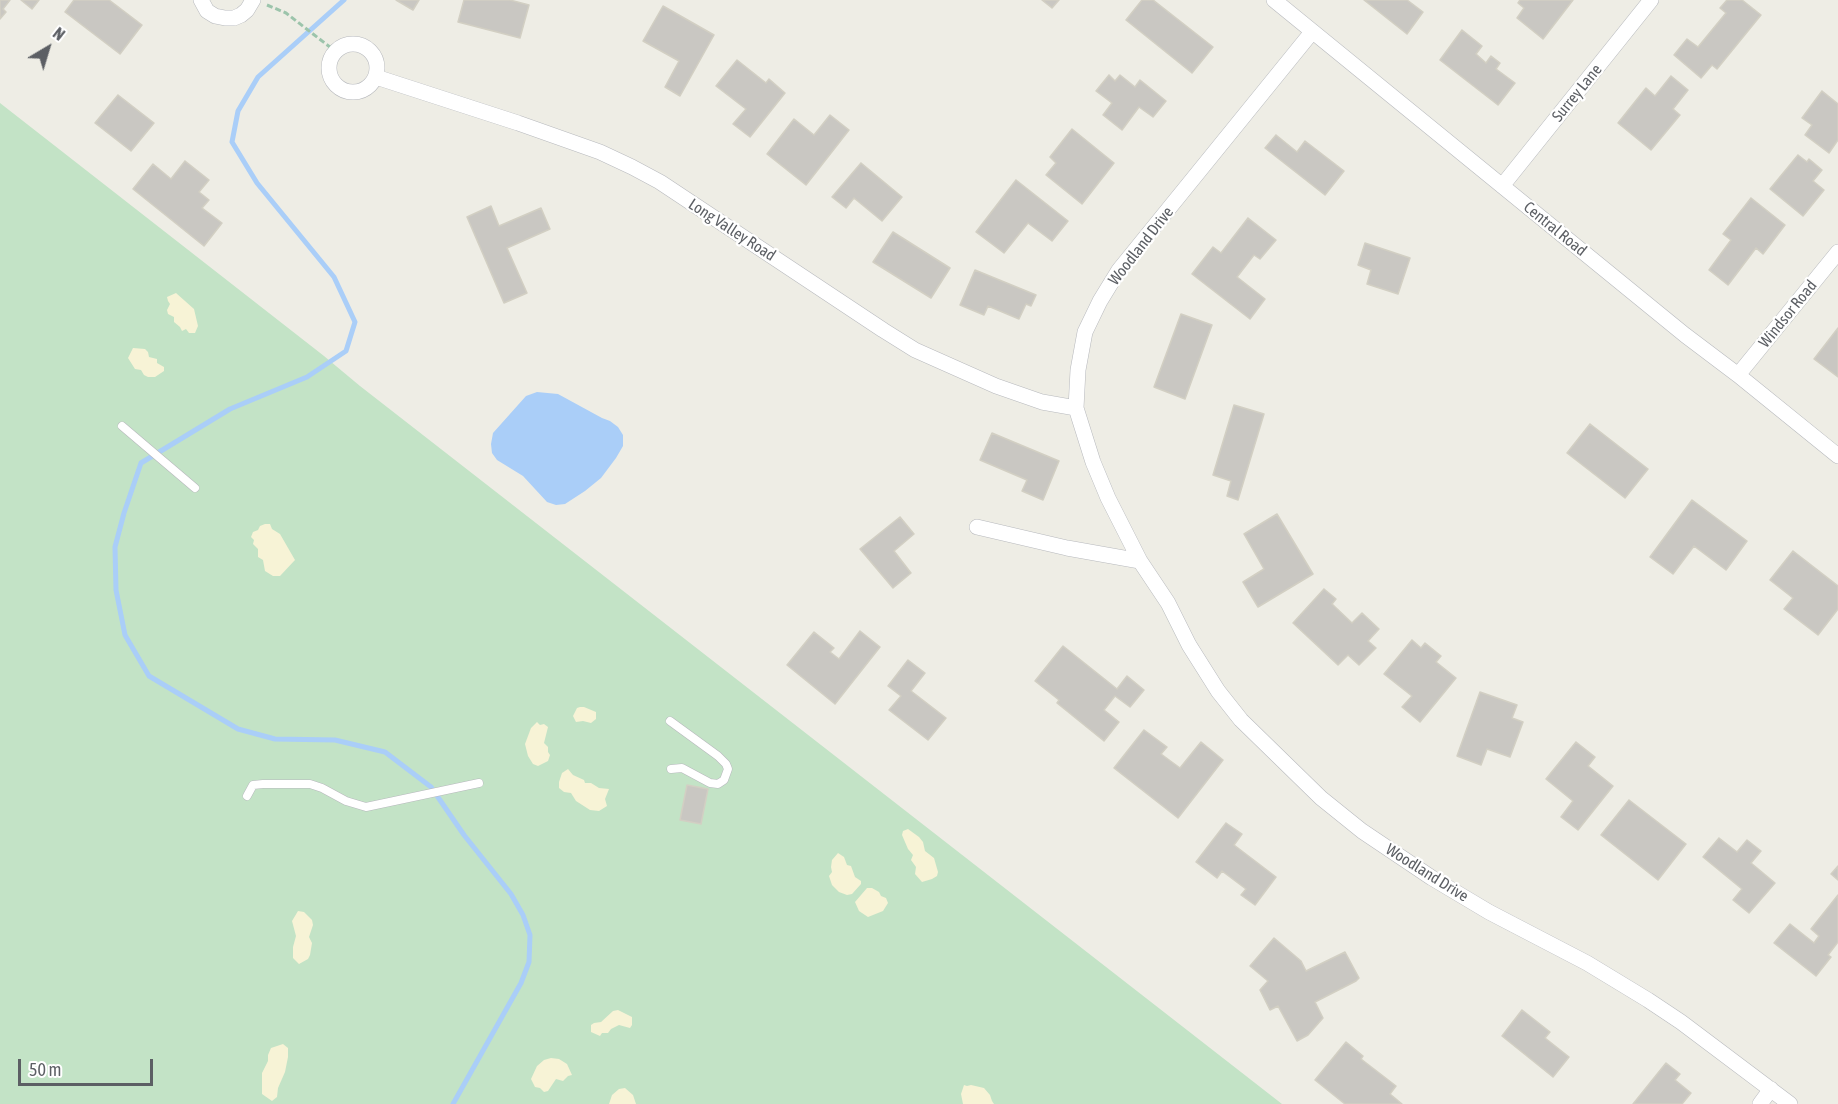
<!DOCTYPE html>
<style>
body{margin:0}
#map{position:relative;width:1838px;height:1104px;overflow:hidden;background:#eeede5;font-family:"Asap Condensed",sans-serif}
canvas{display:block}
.north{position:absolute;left:18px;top:18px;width:60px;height:60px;-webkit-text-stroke:4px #fff;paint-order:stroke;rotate:38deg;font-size:16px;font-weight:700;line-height:24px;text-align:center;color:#5c5f64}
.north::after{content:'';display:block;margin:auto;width:21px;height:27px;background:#5c5f64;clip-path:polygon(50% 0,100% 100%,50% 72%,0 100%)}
.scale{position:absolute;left:18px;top:1059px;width:135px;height:27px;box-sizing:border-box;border:3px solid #5c5f64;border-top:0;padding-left:8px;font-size:18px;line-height:21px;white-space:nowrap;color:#5c5f64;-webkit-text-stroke:4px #fff;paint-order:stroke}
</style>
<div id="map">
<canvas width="1838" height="1104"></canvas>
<div class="north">N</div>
<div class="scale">50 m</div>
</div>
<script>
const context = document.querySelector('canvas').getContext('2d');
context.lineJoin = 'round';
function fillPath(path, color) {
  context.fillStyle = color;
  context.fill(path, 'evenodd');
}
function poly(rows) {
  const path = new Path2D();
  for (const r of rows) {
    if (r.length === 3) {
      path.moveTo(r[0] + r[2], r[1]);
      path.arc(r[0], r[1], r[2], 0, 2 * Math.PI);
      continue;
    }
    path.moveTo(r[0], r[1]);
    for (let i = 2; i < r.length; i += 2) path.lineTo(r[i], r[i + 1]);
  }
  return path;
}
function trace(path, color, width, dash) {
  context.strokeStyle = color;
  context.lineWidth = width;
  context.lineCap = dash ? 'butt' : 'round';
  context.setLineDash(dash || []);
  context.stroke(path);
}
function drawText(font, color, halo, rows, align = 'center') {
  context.font = font + ' "Asap Condensed",sans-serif';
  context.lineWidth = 4.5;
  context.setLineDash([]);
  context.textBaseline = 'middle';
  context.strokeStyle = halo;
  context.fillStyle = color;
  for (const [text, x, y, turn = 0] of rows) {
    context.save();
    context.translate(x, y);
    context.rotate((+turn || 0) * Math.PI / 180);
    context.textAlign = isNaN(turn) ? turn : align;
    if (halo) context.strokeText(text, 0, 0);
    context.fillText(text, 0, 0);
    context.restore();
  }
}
fillPath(poly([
 [0,103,324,356,360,386,1282,1104,0,1104]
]), '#c3e3c6');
fillPath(poly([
 [176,293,194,309,198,326,195,333,189,333,186,329,182,331,180,327,174,322,174,317,168,314,167,310,170,304,168,301,167,297],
 [133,348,145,349,148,352,149,357,157,359,157,363,164,367,164,371,155,377,148,377,144,375,141,370,135,369,128,358],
 [265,524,270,524,272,529,280,534,295,560,280,576,273,576,265,571,263,560,258,557,258,549,253,544,254,540,251,537,253,532,258,530,260,526],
 [580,707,584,707,596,712,596,719,591,723,583,721,576,722,573,716,577,708],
 [537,722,540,725,544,724,548,727,544,743,548,747,548,752,550,755,548,761,538,766,533,764,528,756,525,744,531,728],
 [568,769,573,775,584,780,585,783,591,783,599,788,609,789,605,799,607,806,599,811,590,810,576,801,571,793,564,792,559,788,559,782,562,773],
 [908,829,919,837,923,842,925,851,934,858,938,872,937,876,932,879,922,882,915,874,916,867,911,860,913,855,908,849,902,835,903,831],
 [838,853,844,857,847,865,851,866,855,877,861,881,861,884,852,894,847,895,839,892,832,885,829,876,832,872,831,867,832,860],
 [867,888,872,888,879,892,881,896,886,898,888,903,883,911,868,917,859,911,855,902],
 [298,911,304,912,312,920,313,925,309,937,312,943,310,955,308,959,299,964,293,958,293,947,296,936,292,921],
 [618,1010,632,1017,632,1025,630,1028,619,1025,611,1029,608,1033,602,1033,600,1036,591,1032,591,1025,594,1023,601,1022,613,1011],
 [283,1044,288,1048,288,1057,285,1072,278,1088,277,1097,272,1101,262,1094,262,1073,268,1061,268,1055,271,1048],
 [551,1058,559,1059,567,1064,572,1075,568,1076,563,1081,556,1079,548,1091,544,1092,540,1088,535,1087,531,1079,537,1066,544,1060],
 [964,1085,967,1086,971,1085,984,1088,990,1095,992,1101,994,1104,963,1104,961,1094],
 [625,1088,633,1095,636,1104,609,1104,612,1095,619,1089]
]), '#f7f3d6');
fillPath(poly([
 [537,392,558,394,602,418,610,421,618,427,623,435,623,446,616,458,601,478,585,491,565,504,556,505,547,502,523,476,497,460,492,453,491,444,493,433,526,396]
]), '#aacef8');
trace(poly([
 [344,0,258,77,238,111,232,142,257,183,334,277,355,322,346,351,307,377,230,409,141,463,124,513,115,547,116,590,125,635,149,676,238,729,275,739,335,740,385,752,431,787,464,835,511,894,523,915,530,935,529,962,521,983,453,1104]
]), '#aacef8', 5);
const building = poly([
 [0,0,10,0,3,9,6,12,0,19,0,0],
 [21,0,39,0,32,9,21,0],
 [74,0,109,0,142,25,120,54,65,12,74,0],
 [396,0,419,0,413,10,396,0],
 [464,0,510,0,529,5,520,38,458,22,464,0],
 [1042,0,1059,0,1052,8,1042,0],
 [1142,0,1153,0,1213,47,1192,73,1126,20,1142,0],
 [1364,0,1407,0,1423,12,1407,34,1364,0],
 [1520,0,1573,0,1543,39,1517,18,1524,8,1518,3,1520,0],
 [1727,0,1742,0,1761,15,1717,69,1712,65,1701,78,1674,55,1687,39,1698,47,1726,13,1720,8,1727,0],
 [663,6,714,35,680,96,665,87,679,61,643,41,663,6],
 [1462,30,1482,46,1476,54,1486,63,1491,56,1500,63,1496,69,1515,83,1498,105,1440,60,1462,30],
 [737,60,766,83,769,79,785,93,750,137,733,124,746,109,716,86,737,60],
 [1109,75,1115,81,1120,75,1135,87,1140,80,1166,101,1153,117,1139,107,1122,130,1103,115,1112,103,1096,91,1109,75],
 [1671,76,1688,90,1673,109,1680,115,1651,150,1618,123,1646,88,1655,96,1671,76],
 [1822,91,1838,104,1838,140,1829,153,1805,135,1812,125,1802,118,1822,91],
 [118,95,154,123,131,151,95,123,118,95],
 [830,115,849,130,806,185,767,154,794,119,814,135,830,115],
 [1072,129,1114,163,1082,204,1046,175,1056,163,1050,157,1072,129],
 [1276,135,1297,152,1305,141,1344,171,1325,195,1265,148,1276,135],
 [1798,155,1807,162,1809,159,1822,170,1813,181,1824,190,1803,216,1770,189,1798,155],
 [185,161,209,180,199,192,209,200,202,208,222,223,204,246,133,189,153,164,171,179,185,161],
 [861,163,902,197,882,221,854,198,846,208,832,197,861,163],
 [1016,180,1068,221,1052,241,1028,223,1004,253,976,232,1016,180],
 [1751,198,1785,225,1763,254,1756,248,1728,285,1709,270,1731,240,1723,234,1751,198],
 [491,206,499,226,541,208,550,229,507,248,527,293,504,303,467,217,491,206],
 [1248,218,1276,240,1260,259,1254,255,1237,277,1265,299,1250,319,1192,274,1213,247,1221,253,1248,218],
 [893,232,950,268,931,298,873,262,893,232],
 [1365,243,1410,258,1398,294,1367,284,1371,270,1358,265,1365,243],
 [975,270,1036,295,1031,306,1026,304,1019,319,988,306,984,315,960,305,975,270],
 [1181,314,1212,325,1185,399,1154,387,1181,314],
 [1838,328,1838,377,1814,359,1838,328],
 [1234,405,1264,414,1238,500,1227,496,1231,481,1213,475,1234,405],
 [1590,424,1648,469,1625,498,1567,453,1590,424],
 [992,433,1059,461,1043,500,1022,491,1027,480,980,460,992,433],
 [1692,500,1747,541,1726,570,1694,546,1673,574,1650,557,1692,500],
 [1277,514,1313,574,1258,607,1243,582,1264,569,1244,534,1277,514],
 [900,517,914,534,894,551,911,573,893,588,860,549,900,517],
 [1793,551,1838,586,1838,609,1818,635,1784,609,1793,598,1770,580,1793,551],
 [1324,589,1336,599,1332,604,1352,623,1362,613,1379,629,1368,641,1376,648,1359,665,1348,655,1338,665,1293,623,1324,589],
 [860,631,880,647,835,704,787,665,814,632,834,648,830,652,839,659,860,631],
 [1412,640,1421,648,1425,643,1441,656,1436,662,1456,678,1420,722,1402,707,1412,696,1384,674,1412,640],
 [1063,646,1117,689,1127,676,1144,690,1130,707,1115,696,1104,710,1119,722,1104,741,1057,703,1059,700,1035,681,1063,646],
 [908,660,925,673,911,691,946,718,928,740,889,710,901,696,888,686,908,660],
 [1480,692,1517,705,1512,718,1523,722,1510,757,1487,749,1481,765,1457,756,1480,692],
 [1144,730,1167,747,1161,754,1180,768,1201,742,1223,760,1178,818,1114,768,1144,730],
 [1576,742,1595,757,1588,766,1613,786,1578,830,1561,817,1573,801,1546,779,1576,742],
 [687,785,708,789,701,824,680,820,687,785],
 [1629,800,1686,844,1658,880,1601,835,1629,800],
 [1226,823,1242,834,1234,845,1276,877,1255,905,1241,895,1246,889,1222,871,1217,878,1196,862,1226,823],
 [1719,838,1737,852,1747,840,1761,851,1751,863,1775,883,1749,913,1733,900,1742,889,1703,857,1719,838],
 [1838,866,1838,880,1831,874,1838,866],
 [1838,895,1838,942,1828,955,1831,957,1816,976,1774,943,1790,924,1814,943,1819,936,1811,929,1838,895],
 [1274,938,1301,961,1306,971,1345,952,1359,978,1356,981,1315,1002,1323,1018,1308,1035,1297,1041,1278,1006,1270,1010,1260,990,1268,981,1250,966,1274,938],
 [1522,1010,1550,1032,1545,1038,1569,1057,1553,1077,1502,1036,1522,1010],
 [1346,1042,1363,1056,1361,1059,1396,1086,1390,1094,1402,1104,1345,1104,1315,1080,1346,1042],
 [1666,1063,1680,1074,1675,1080,1691,1093,1682,1104,1633,1104,1666,1063]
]);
fillPath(building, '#c9c7c2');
trace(building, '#d2cfc3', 1.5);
const lane = poly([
 [122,426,195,488],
 [670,721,718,756,726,764,728,769,724,780,718,784,710,783,682,768,671,769],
 [247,796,253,785,263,784,310,784,322,788,346,801,366,807,479,783]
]);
const street = poly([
 [201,0,207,11,215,16,225,18,234,18,241,15,247,10,253,0],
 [1274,0,1685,335,1738,375,1838,456],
 [1312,32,1119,270,1100,301,1085,332,1078,370,1076,408,1093,462,1108,498,1140,561,1168,603,1189,645,1218,691,1241,720,1321,798,1362,831,1432,878,1489,912,1587,963,1648,1000,1681,1022,1790,1104],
 [353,68,24],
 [376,77,518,123,600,152,632,167,660,182,883,330,915,350,996,386,1042,402,1076,408],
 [1502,186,1651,0],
 [1738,375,1838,252],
 [977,527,1067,548,1140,561],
 [1760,1104,1771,1089]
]);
trace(lane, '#b7b9bd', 9);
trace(street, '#b7b9bd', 16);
trace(poly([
 [267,5,286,13,335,51]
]), '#9cc4ab', 3, [6, 3]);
trace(lane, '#fff', 8);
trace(street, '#fff', 15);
drawText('16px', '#5c5f64', '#fff', [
 ["Surrey Lane",1577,93,-51],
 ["Central Road",1555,229,39],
 ["Long Valley Road",732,230,33],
 ["Woodland Drive",1141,246,-52],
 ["Windsor Road",1788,314,-51],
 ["Woodland Drive",1427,873,32]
]);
</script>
